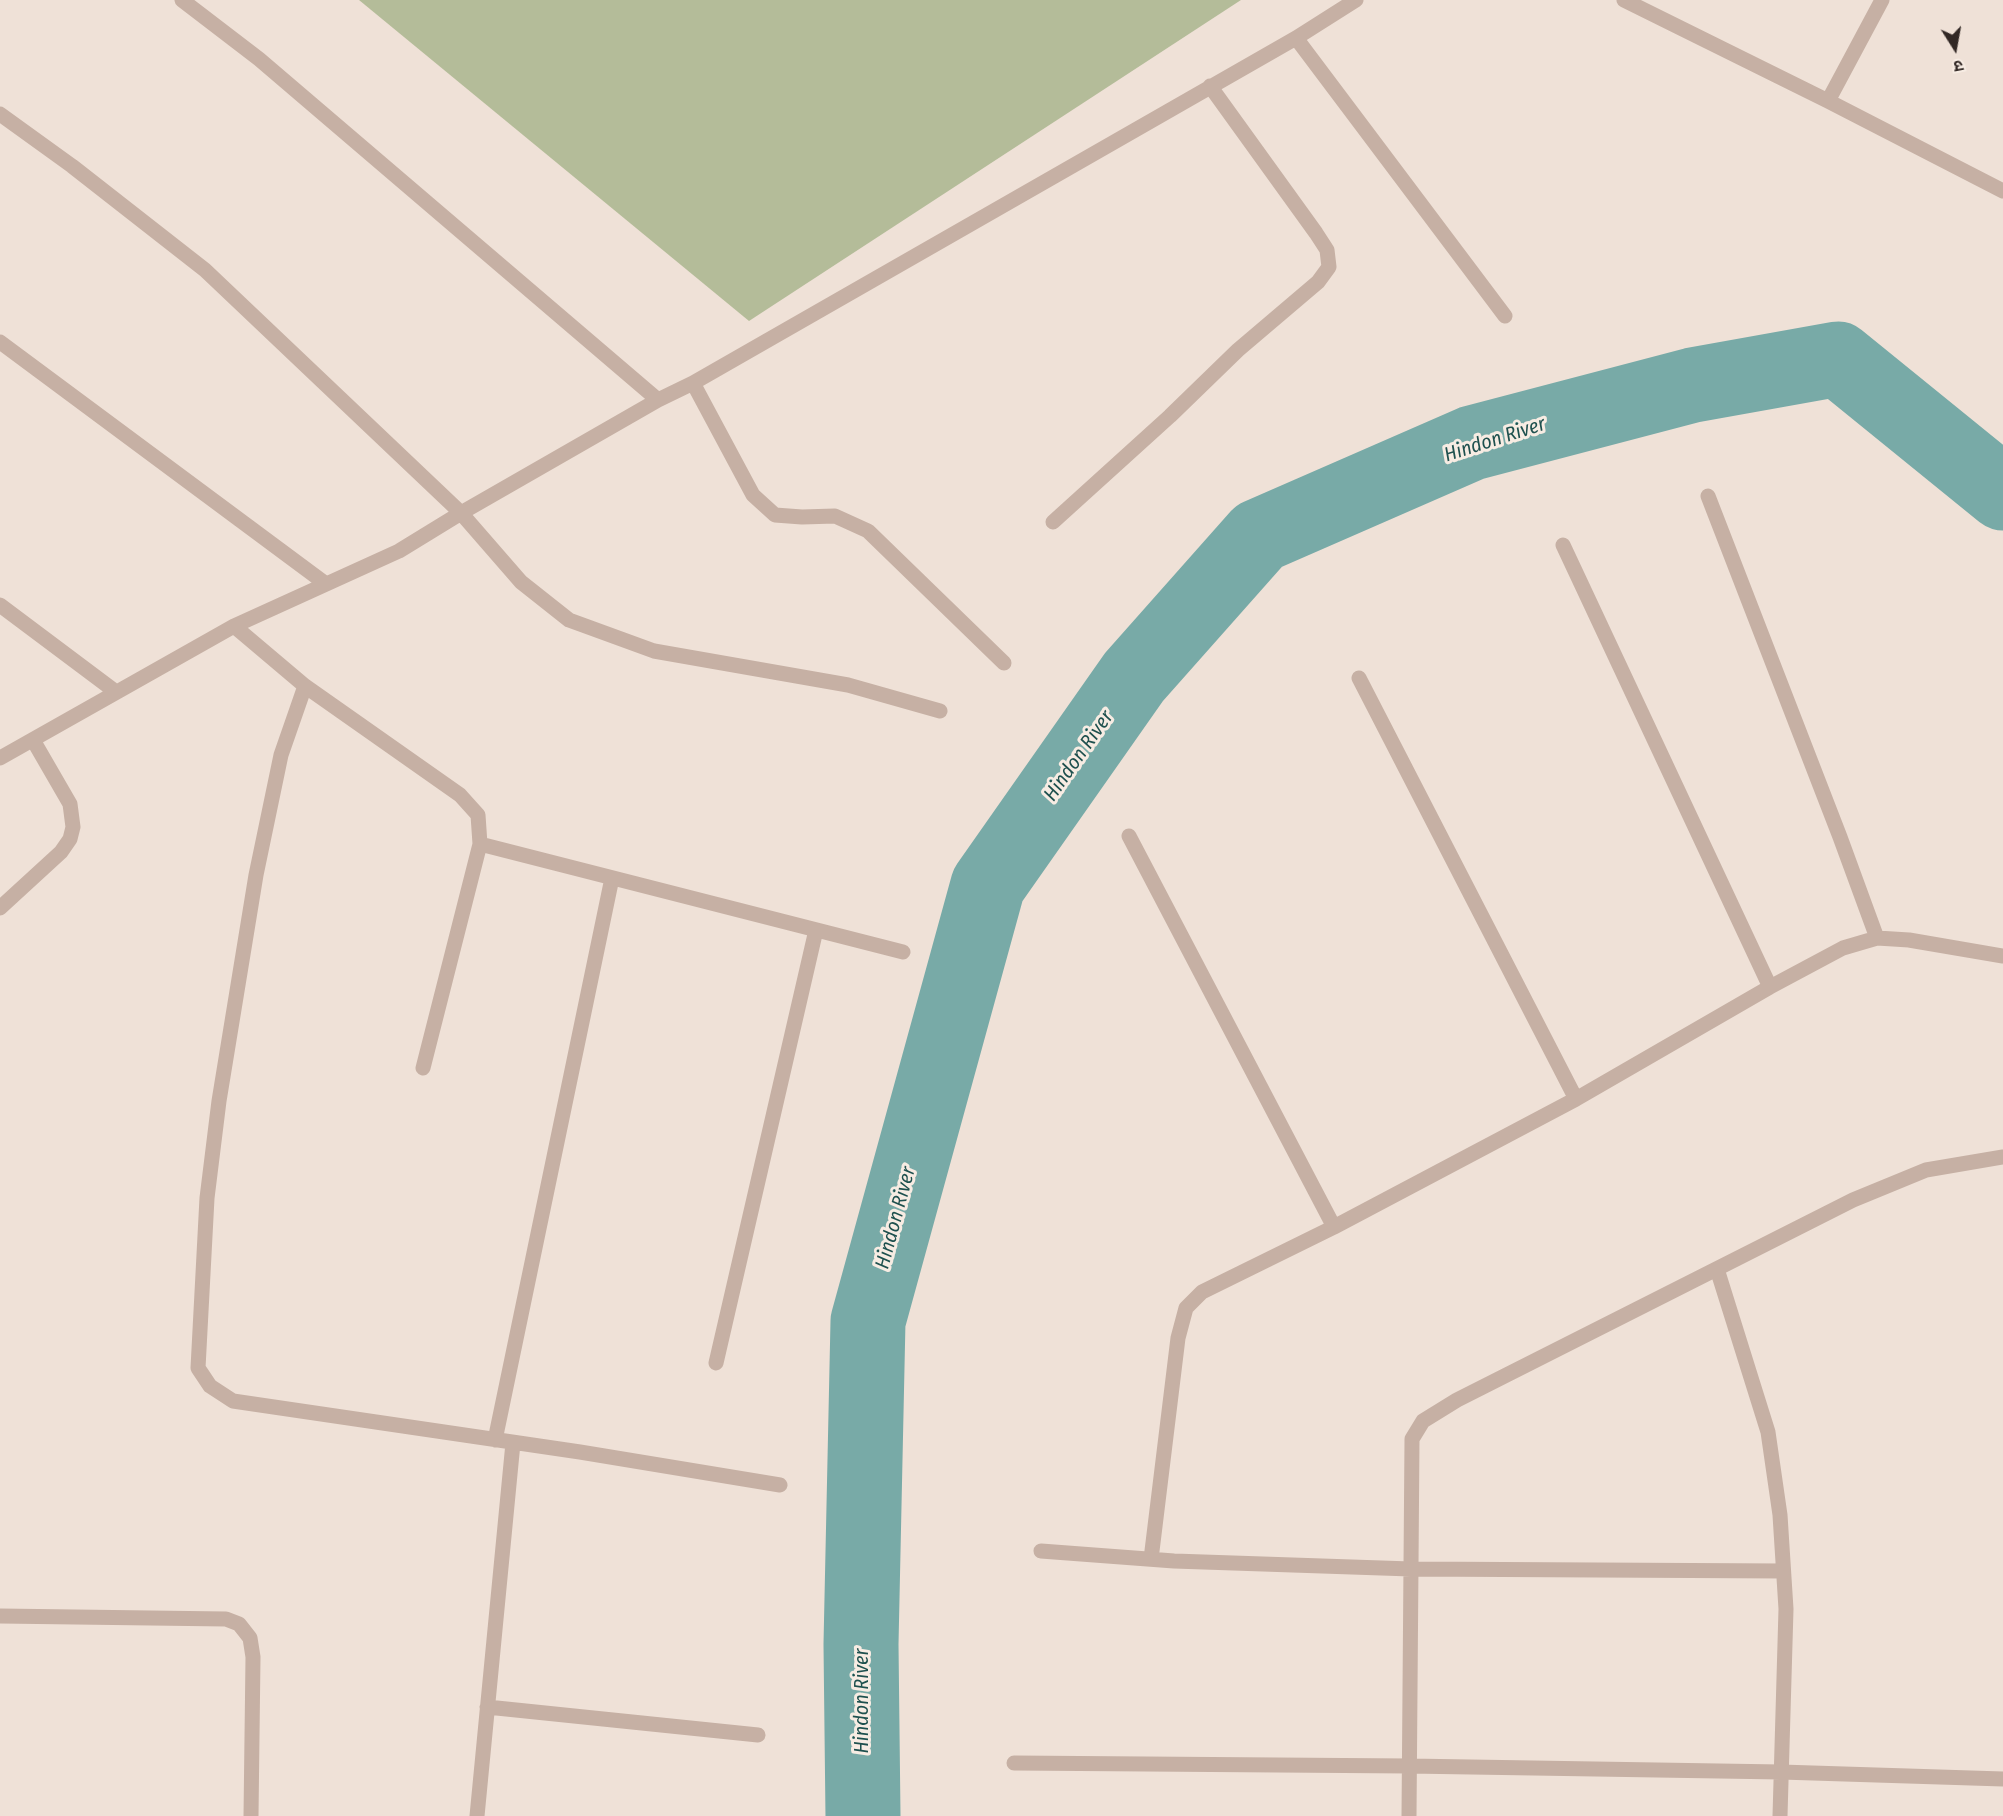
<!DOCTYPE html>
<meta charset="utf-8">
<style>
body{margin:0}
#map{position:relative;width:2003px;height:1816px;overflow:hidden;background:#efe1d7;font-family:"Fira Sans Condensed","Noto Sans Devanagari",sans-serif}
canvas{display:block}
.north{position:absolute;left:1925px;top:18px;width:60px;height:60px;-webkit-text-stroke:4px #f7ece3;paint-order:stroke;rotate:169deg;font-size:16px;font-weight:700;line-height:24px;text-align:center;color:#322825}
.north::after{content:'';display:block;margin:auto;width:21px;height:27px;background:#322825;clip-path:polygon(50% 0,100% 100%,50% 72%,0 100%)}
</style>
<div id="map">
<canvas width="2003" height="1816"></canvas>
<div class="north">उ</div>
</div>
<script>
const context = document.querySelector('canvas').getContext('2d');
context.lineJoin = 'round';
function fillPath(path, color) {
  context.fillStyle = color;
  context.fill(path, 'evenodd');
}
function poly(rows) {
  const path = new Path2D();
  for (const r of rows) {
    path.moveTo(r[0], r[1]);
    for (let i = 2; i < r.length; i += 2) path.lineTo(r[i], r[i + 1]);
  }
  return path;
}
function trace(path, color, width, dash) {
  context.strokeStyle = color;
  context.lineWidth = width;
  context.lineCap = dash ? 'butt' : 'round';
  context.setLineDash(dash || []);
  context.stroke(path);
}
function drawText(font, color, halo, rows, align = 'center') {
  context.font = font + ' "Fira Sans Condensed",sans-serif';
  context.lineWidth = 6;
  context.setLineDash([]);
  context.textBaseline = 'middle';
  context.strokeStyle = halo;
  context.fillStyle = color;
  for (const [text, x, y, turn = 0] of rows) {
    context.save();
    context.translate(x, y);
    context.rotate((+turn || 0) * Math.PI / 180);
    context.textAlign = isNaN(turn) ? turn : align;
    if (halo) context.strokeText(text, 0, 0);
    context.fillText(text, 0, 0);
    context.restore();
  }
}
fillPath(poly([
 [359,0,1241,0,749,321]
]), '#b4bc99');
trace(poly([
 [863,1816,861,1644,868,1321,988,885,1134,677,1259,536,1472,443,1693,385,1838,359,2003,493]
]), '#78aaa7', 75);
trace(poly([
 [182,0,259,59,658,400],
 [1624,0,1828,101,2003,191],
 [1296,38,1505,316],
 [1828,101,1882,0],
 [0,114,72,166,205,270,461,513,521,582,569,620,654,651,848,685,940,711],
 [0,342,326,584],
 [693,383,753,495,775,515,802,517,835,516,868,531,1004,663],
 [1708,496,1840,837,1877,938],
 [1053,522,1170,416,1238,350,1318,282,1329,267,1327,250,1316,233,1210,86],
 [1563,545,1770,987],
 [0,605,116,692],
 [234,626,305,686,460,795,478,815,480,844,423,1068],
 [1359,678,1576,1099],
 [305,686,281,755,256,875,219,1101,207,1198,198,1368,210,1386,233,1401,580,1452,780,1485],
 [0,758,234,626,399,551,461,513,658,400,693,383,1296,38,1356,0],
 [1129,836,1334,1227],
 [480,844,903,952],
 [0,908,61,852,70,839,73,827,70,804,33,740],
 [1717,1269,1768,1432,1780,1515,1786,1609,1780,1816],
 [716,1363,816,930],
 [495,1440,612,878],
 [1041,1551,1174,1561,1411,1569,1783,1571],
 [1151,1559,1178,1338,1186,1308,1202,1292,1334,1227,1576,1099,1770,987,1843,948,1877,938,1909,940,2003,956],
 [0,1616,226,1619,239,1624,250,1638,253,1657,251,1816],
 [487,1707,758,1735],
 [1014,1763,1409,1766,1781,1772,2003,1779],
 [477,1816,513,1443],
 [1409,1816,1412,1439,1423,1421,1457,1400,1853,1200,1926,1170,2003,1157]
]), '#c6b0a4', 15);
drawText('italic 20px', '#1e504e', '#f7ece3', [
 ["Hindon River",1495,440,-18],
 ["Hindon River",1079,756,-55],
 ["Hindon River",896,1218,-75],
 ["Hindon River",862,1701,-90]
]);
</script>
